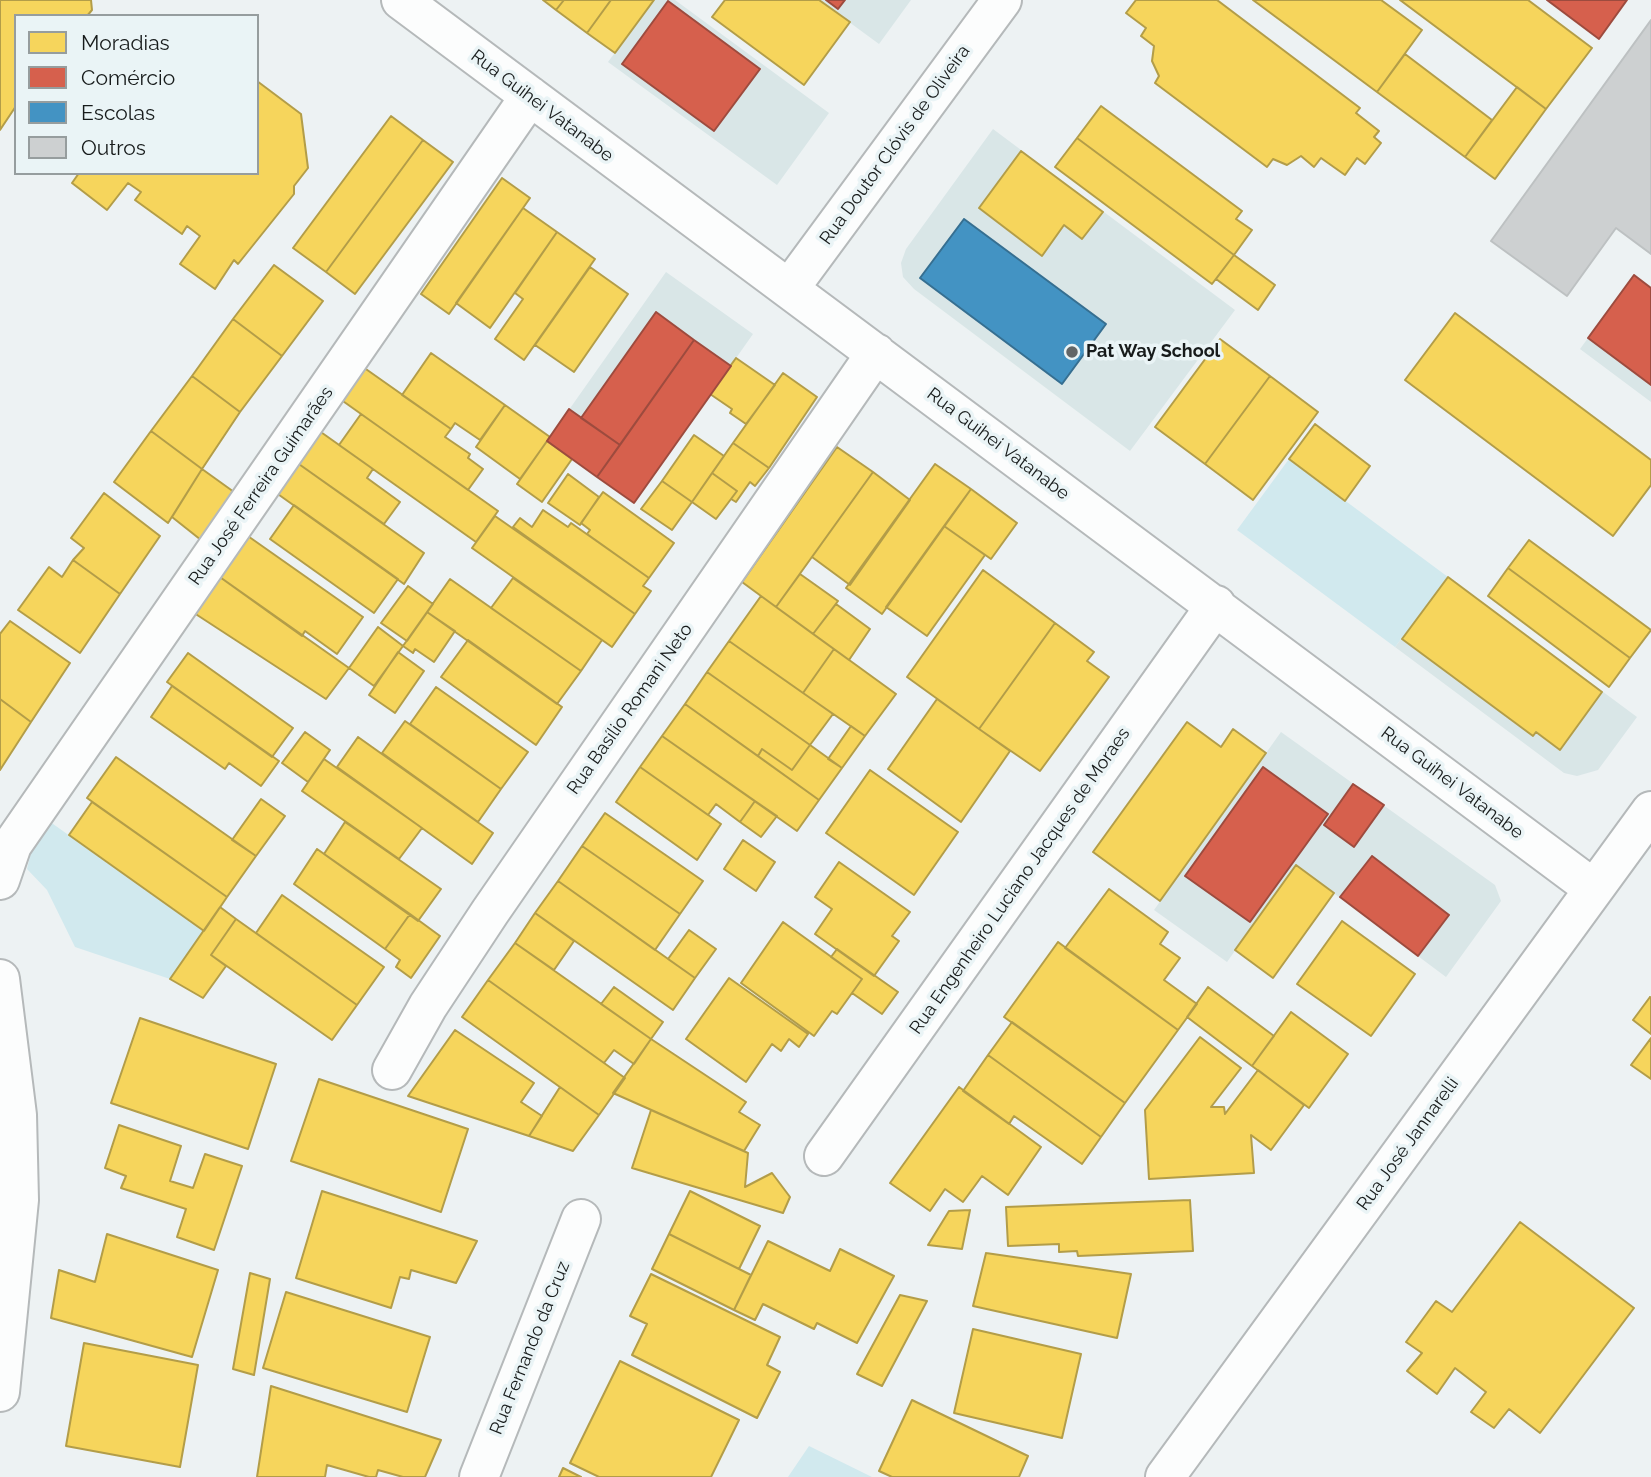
<!DOCTYPE html>
<meta charset="utf-8">
<style>
body{margin:0}
#map{position:relative;width:1651px;height:1477px;overflow:hidden;background:#edf2f3;font-family:Raleway,sans-serif}
canvas{display:block}
.legend{position:absolute;left:14px;top:14px;width:245px;height:161px;box-sizing:border-box;background:#eaf4f6;border:2px solid #969d9e;margin:0;padding:9px 12px;list-style:none;font-size:21px;color:#171b1b}
.legend li{display:flex;align-items:center;gap:14px;height:35px}
.legend b{width:35px;border:2px solid #969d9e}
</style>
<div id="map">
<canvas width="1651" height="1477"></canvas>
<ul class="legend">
<li><b style="height:19px;background:#f6d55c"></b>Moradias</li>
<li><b style="height:19px;background:#d6604d"></b>Comércio</li>
<li><b style="height:19px;background:#4393c3"></b>Escolas</li>
<li><b style="height:19px;background:#cdd0d1"></b>Outros</li>
</ul>
</div>
<script>
const context = document.querySelector('canvas').getContext('2d');
context.lineJoin = 'round';
function fillPath(path, color) {
  context.fillStyle = color;
  context.fill(path, 'evenodd');
}
function poly(rows) {
  const path = new Path2D();
  for (const r of rows) {
    path.moveTo(r[0], r[1]);
    for (let i = 2; i < r.length; i += 2) path.lineTo(r[i], r[i + 1]);
  }
  return path;
}
function trace(path, color, width, dash) {
  context.strokeStyle = color;
  context.lineWidth = width;
  context.lineCap = dash ? 'butt' : 'round';
  context.setLineDash(dash || []);
  context.stroke(path);
}
function drawText(font, color, halo, rows, align = 'center') {
  context.font = font + ' Raleway,sans-serif';
  context.lineWidth = 7;
  context.setLineDash([]);
  context.textBaseline = 'middle';
  context.strokeStyle = halo;
  context.fillStyle = color;
  for (const [text, x, y, turn = 0] of rows) {
    context.save();
    context.translate(x, y);
    context.rotate((+turn || 0) * Math.PI / 180);
    context.textAlign = isNaN(turn) ? turn : align;
    if (halo) context.strokeText(text, 0, 0);
    context.fillText(text, 0, 0);
    context.restore();
  }
}
fillPath(poly([
 [654,0,675,0,829,113,777,185,608,62],
 [819,0,911,0,879,44],
 [993,129,1235,310,1130,451,914,289,903,277,901,263,906,249],
 [666,272,753,334,634,503,547,441],
 [1634,275,1651,288,1651,402,1580,349],
 [1448,577,1637,717,1598,770,1577,776,1564,773,1395,647],
 [1281,732,1495,885,1501,901,1446,977,1296,865,1227,962,1154,910]
]), '#d9e6e7');
fillPath(poly([
 [1289,459,1448,577,1395,647,1237,530],
 [46,819,204,931,170,979,75,947,47,890,27,869,31,852],
 [809,1446,872,1477,788,1477]
]), '#d1e9ee');
const homes = poly([
 [0,0,91,0,92,10,87,16,16,16,16,106,0,130,0,0],
 [543,0,564,0,556,10,543,0],
 [564,0,611,0,587,33,556,10,564,0],
 [611,0,654,0,615,53,587,33,611,0],
 [725,0,819,0,850,22,804,85,712,17,725,0],
 [1136,0,1217,0,1360,108,1356,113,1379,131,1374,137,1381,143,1365,164,1357,158,1345,175,1321,158,1314,167,1301,156,1287,165,1273,159,1267,167,1155,83,1159,76,1152,61,1154,46,1141,36,1146,28,1126,13,1136,0],
 [1253,0,1381,0,1422,30,1377,92,1253,0],
 [1400,0,1528,0,1592,48,1546,109,1400,0],
 [1405,54,1492,120,1465,157,1377,92,1405,54],
 [257,81,301,114,308,168,294,186,294,194,238,264,234,260,215,289,180,264,200,236,187,226,182,234,135,200,141,192,128,183,107,210,72,183,79,173,257,173,257,81],
 [1517,87,1546,109,1495,179,1465,157,1517,87],
 [1101,106,1242,211,1236,219,1252,230,1234,255,1077,138,1101,106],
 [391,116,423,140,326,272,293,248,391,116],
 [1077,138,1234,255,1212,284,1055,167,1077,138],
 [423,140,453,162,355,294,326,272,423,140],
 [1021,151,1103,212,1082,239,1064,225,1042,256,979,208,1021,151],
 [502,178,530,198,449,314,421,294,502,178],
 [523,208,557,232,490,328,456,303,523,208],
 [557,232,595,259,524,360,495,339,523,299,515,293,557,232],
 [1234,255,1275,285,1258,310,1216,279,1234,255],
 [274,265,323,301,282,356,233,319,274,265],
 [590,267,628,294,574,372,535,345,590,267],
 [1455,313,1651,460,1651,485,1613,536,1405,380,1455,313],
 [233,319,282,356,240,412,192,376,233,319],
 [1220,339,1270,376,1205,464,1155,427,1220,339],
 [431,353,505,405,480,440,455,423,451,429,402,395,431,353],
 [736,358,775,385,746,424,730,413,732,409,710,394,736,358],
 [363,367,451,429,445,437,470,454,468,458,483,469,468,490,340,399,363,367],
 [783,373,817,397,769,468,733,443,783,373],
 [192,376,240,412,202,469,151,431,192,376],
 [1270,376,1318,412,1253,500,1205,464,1270,376],
 [505,405,550,437,520,479,476,447,505,405],
 [361,414,498,511,476,542,339,445,361,414],
 [1315,424,1370,466,1345,501,1289,459,1315,424],
 [318,430,373,469,367,478,400,502,384,524,296,462,318,430],
 [151,431,202,469,168,523,114,482,151,431],
 [694,435,724,456,692,502,662,481,694,435],
 [547,441,572,459,542,502,517,484,547,441],
 [733,443,769,468,755,486,750,482,736,502,731,499,737,491,712,473,733,443],
 [837,447,873,472,776,607,742,582,837,447],
 [296,462,424,553,404,584,275,492,296,462],
 [935,464,971,489,882,614,846,588,935,464],
 [202,469,234,492,201,540,172,517,202,469],
 [873,472,910,500,850,585,812,557,873,472],
 [712,473,737,491,716,519,692,502,712,473],
 [568,474,599,497,580,525,548,503,568,474],
 [662,481,692,502,672,530,641,509,662,481],
 [971,489,1017,523,991,559,944,526,971,489],
 [603,492,674,543,649,578,587,534,590,530,581,523,603,492],
 [104,493,160,536,120,594,73,560,84,548,71,538,104,493],
 [294,505,398,579,374,613,270,539,294,505],
 [543,510,568,527,571,523,649,578,643,586,651,591,635,614,513,527,520,518,532,527,543,510],
 [495,516,635,614,612,647,472,548,495,516],
 [944,526,985,555,927,636,886,607,944,526],
 [245,534,363,617,337,654,305,631,302,636,217,575,245,534],
 [1529,540,1651,630,1630,658,1508,568,1529,540],
 [73,560,120,594,80,653,18,610,49,567,62,577,73,560],
 [1508,568,1630,658,1609,687,1488,596,1508,568],
 [983,570,1055,623,979,729,907,677,983,570],
 [800,574,838,601,813,634,776,607,800,574],
 [217,575,349,668,326,699,191,611,217,575],
 [1448,577,1602,692,1560,750,1536,732,1533,736,1402,639,1448,577],
 [513,578,602,640,581,671,491,608,513,578],
 [450,579,581,671,557,704,427,612,450,579],
 [408,586,433,604,407,641,381,623,408,586],
 [761,596,834,649,803,693,729,641,761,596],
 [836,604,870,629,849,660,813,634,836,604],
 [427,612,455,631,434,662,415,649,413,653,403,646,427,612],
 [10,621,70,663,31,722,0,699,0,634,10,621],
 [1055,623,1094,652,1087,661,1109,677,1040,771,979,729,1055,623],
 [378,627,403,646,374,686,349,668,378,627],
 [468,640,562,707,536,745,441,677,468,640],
 [729,641,833,714,810,745,707,672,729,641],
 [834,649,896,694,865,736,803,693,834,649],
 [398,652,424,671,395,713,369,695,398,652],
 [188,653,293,728,272,757,167,682,188,653],
 [707,672,810,745,792,770,762,749,758,756,685,704,707,672],
 [172,686,279,761,261,786,229,763,225,769,151,717,172,686],
 [436,687,528,752,501,789,410,724,436,687],
 [0,699,31,722,0,770,0,699],
 [937,699,1010,751,961,822,888,769,937,699],
 [685,704,819,800,797,831,662,736,685,704],
 [405,721,501,789,478,822,382,753,405,721],
 [1187,722,1221,747,1233,729,1266,753,1160,901,1093,852,1187,722],
 [851,726,865,736,842,768,828,759,851,726],
 [305,732,330,750,308,782,282,763,305,732],
 [662,736,755,801,740,822,716,804,708,815,640,767,662,736],
 [358,737,493,833,472,864,337,767,358,737],
 [810,745,842,768,819,800,758,756,762,749,792,770,810,745],
 [116,757,256,856,227,897,87,798,116,757],
 [324,759,422,828,399,859,302,791,324,759],
 [640,767,721,824,697,860,616,802,640,767],
 [870,770,958,832,914,895,826,833,870,770],
 [261,799,285,816,256,856,232,840,261,799],
 [755,801,777,816,761,837,740,822,755,801],
 [92,802,227,897,204,931,69,835,92,802],
 [605,813,703,881,680,914,582,846,605,813],
 [345,822,441,889,418,921,324,854,345,822],
 [743,840,775,862,756,891,724,869,743,840],
 [582,846,680,914,655,950,558,881,582,846],
 [317,849,410,914,385,949,294,884,317,849],
 [839,862,910,912,892,936,899,941,874,976,815,934,832,909,815,897,839,862],
 [1296,865,1334,893,1273,978,1235,950,1296,865],
 [558,881,695,978,673,1010,535,913,558,881],
 [1109,889,1168,932,1160,944,1180,958,1164,980,1197,1004,1178,1030,1065,948,1109,889],
 [282,895,384,967,357,1005,256,933,282,895],
 [220,907,236,919,211,955,226,966,203,998,170,979,220,907],
 [535,913,574,941,554,970,515,943,535,913],
 [410,914,440,936,411,978,396,967,400,960,385,949,410,914],
 [236,919,357,1005,332,1040,211,955,236,919],
 [1342,921,1415,974,1371,1036,1297,984,1342,921],
 [783,922,862,979,837,1014,832,1011,814,1036,741,983,783,922],
 [689,930,716,949,695,978,668,959,689,930],
 [1058,942,1178,1030,1125,1103,1004,1017,1058,942],
 [515,943,651,1039,634,1064,614,1050,604,1063,488,980,515,943],
 [837,949,898,992,882,1014,852,993,862,979,831,957,837,949],
 [729,978,808,1034,799,1047,789,1039,781,1051,772,1044,746,1082,686,1039,729,978],
 [488,980,625,1078,599,1115,462,1017,488,980],
 [614,987,663,1022,651,1039,601,1004,614,987],
 [1208,987,1274,1036,1252,1066,1187,1017,1208,987],
 [1650,997,1651,998,1651,1034,1633,1020,1650,997],
 [1291,1012,1348,1054,1309,1108,1252,1066,1291,1012],
 [140,1018,276,1064,248,1149,111,1103,140,1018],
 [1012,1022,1125,1103,1101,1137,988,1055,1012,1022],
 [455,1030,534,1083,521,1102,542,1116,529,1136,408,1096,455,1030],
 [1200,1037,1241,1068,1211,1107,1224,1107,1225,1114,1258,1070,1304,1105,1271,1150,1251,1135,1254,1173,1149,1179,1145,1110,1200,1037],
 [1651,1038,1651,1079,1631,1065,1651,1038],
 [651,1039,746,1102,739,1112,760,1125,744,1151,613,1093,651,1039],
 [988,1055,1101,1137,1082,1164,1014,1116,1009,1124,963,1091,988,1055],
 [319,1079,468,1129,441,1212,291,1161,319,1079],
 [560,1087,599,1115,573,1151,529,1136,560,1087],
 [959,1087,1041,1147,1008,1195,982,1176,963,1202,945,1189,930,1211,890,1183,959,1087],
 [651,1110,748,1153,745,1187,772,1173,790,1197,783,1213,632,1168,651,1110],
 [119,1125,181,1146,170,1181,193,1188,205,1154,242,1166,214,1250,177,1237,186,1209,121,1188,126,1176,105,1168,119,1125],
 [322,1191,477,1241,456,1283,411,1270,409,1279,400,1277,391,1308,296,1278,322,1191],
 [690,1191,760,1226,739,1269,669,1234,690,1191],
 [1190,1200,1193,1251,1078,1256,1077,1251,1059,1252,1059,1244,1008,1246,1006,1207,1190,1200],
 [970,1210,962,1249,928,1245,949,1211,970,1210],
 [1520,1222,1634,1308,1540,1433,1509,1409,1494,1428,1471,1412,1486,1392,1455,1368,1437,1394,1407,1371,1422,1353,1406,1342,1436,1301,1452,1312,1520,1222],
 [107,1234,218,1270,192,1357,51,1318,59,1270,95,1282,107,1234],
 [669,1234,751,1275,734,1310,652,1269,669,1234],
 [768,1241,830,1271,840,1249,894,1276,857,1343,817,1323,814,1329,763,1304,755,1320,734,1310,768,1241],
 [986,1253,1131,1274,1117,1338,973,1306,986,1253],
 [250,1273,270,1279,254,1375,233,1369,250,1273],
 [651,1274,780,1337,767,1365,780,1372,757,1418,632,1355,647,1324,630,1316,651,1274],
 [286,1292,430,1337,407,1412,263,1368,286,1292],
 [900,1295,927,1301,882,1386,857,1374,900,1295],
 [973,1329,1081,1354,1062,1438,954,1413,973,1329],
 [84,1343,198,1365,180,1467,66,1446,84,1343],
 [620,1361,739,1420,711,1477,599,1477,570,1463,620,1361],
 [271,1386,441,1440,425,1477,403,1477,378,1470,376,1477,369,1477,327,1465,325,1477,257,1477,271,1386],
 [912,1400,1028,1456,1019,1477,892,1477,879,1471,912,1400],
 [563,1468,581,1477,559,1477,563,1468]
]);
fillPath(homes, '#f6d55c');
trace(homes, '#b39d48', 2);
const shops = poly([
 [826,0,845,0,838,9,826,0],
 [1547,0,1627,0,1599,39,1547,0],
 [668,1,760,69,714,131,622,64,668,1],
 [1634,275,1651,288,1651,385,1588,338,1634,275],
 [656,312,694,340,620,445,581,418,656,312],
 [694,340,731,366,634,503,597,477,694,340],
 [569,409,620,445,597,477,547,441,569,409],
 [1263,767,1328,814,1250,922,1185,876,1263,767],
 [1353,784,1384,805,1354,847,1324,825,1353,784],
 [1372,856,1449,915,1418,956,1340,897,1372,856]
]);
fillPath(shops, '#d6604d');
trace(shops, '#9d4b3e', 2);
const schools = poly([
 [964,219,1106,324,1062,384,920,278,964,219]
]);
fillPath(schools, '#4393c3');
trace(schools, '#366f91', 2);
const building = poly([
 [1651,20,1651,254,1616,228,1567,296,1491,241,1651,20]
]);
fillPath(building, '#cdd0d1');
trace(building, '#bdc1c2', 2);
const minor = poly([
 [401,0,1594,889],
 [789,289,1002,0],
 [0,880,12,845,530,96],
 [0,979,17,1115,19,1200,0,1392],
 [392,1070,428,1006,490,912,876,353],
 [824,1156,1216,605],
 [479,1477,581,1219],
 [1165,1477,1651,811]
]);
trace(minor, '#b5b9ba', 42);
trace(minor, '#fcfdfd', 38);
for (const [x, y, r, color] of [
 [1072,352,7,"#626667"]
]) {
  const dot = new Path2D();
  dot.arc(x, y, r, 0, 2 * Math.PI);
  context.fillStyle = color;
  context.fill(dot);
  trace(dot, '#eaf4f6', 2.5);
}
drawText('18px', '#171b1b', '#eaf4f6', [
 ["Rua Guihei Vatanabe",542,106,37],
 ["Rua Doutor Clóvis de Oliveira",895,145,-54],
 ["Rua Guihei Vatanabe",998,444,37],
 ["Rua José Ferreira Guimarães",261,486,-55],
 ["Rua Basílio Romani Neto",630,709,-55],
 ["Rua Guihei Vatanabe",1452,783,37],
 ["Rua Engenheiro Luciano Jacques de Moraes",1020,881,-55],
 ["Rua José Jannarelli",1408,1144,-54],
 ["Rua Fernando da Cruz",530,1348,-68]
]);
drawText('bold 18px', '#171b1b', '#eaf4f6', [
 ["Pat Way School",1086,352]
], 'left');
</script>
